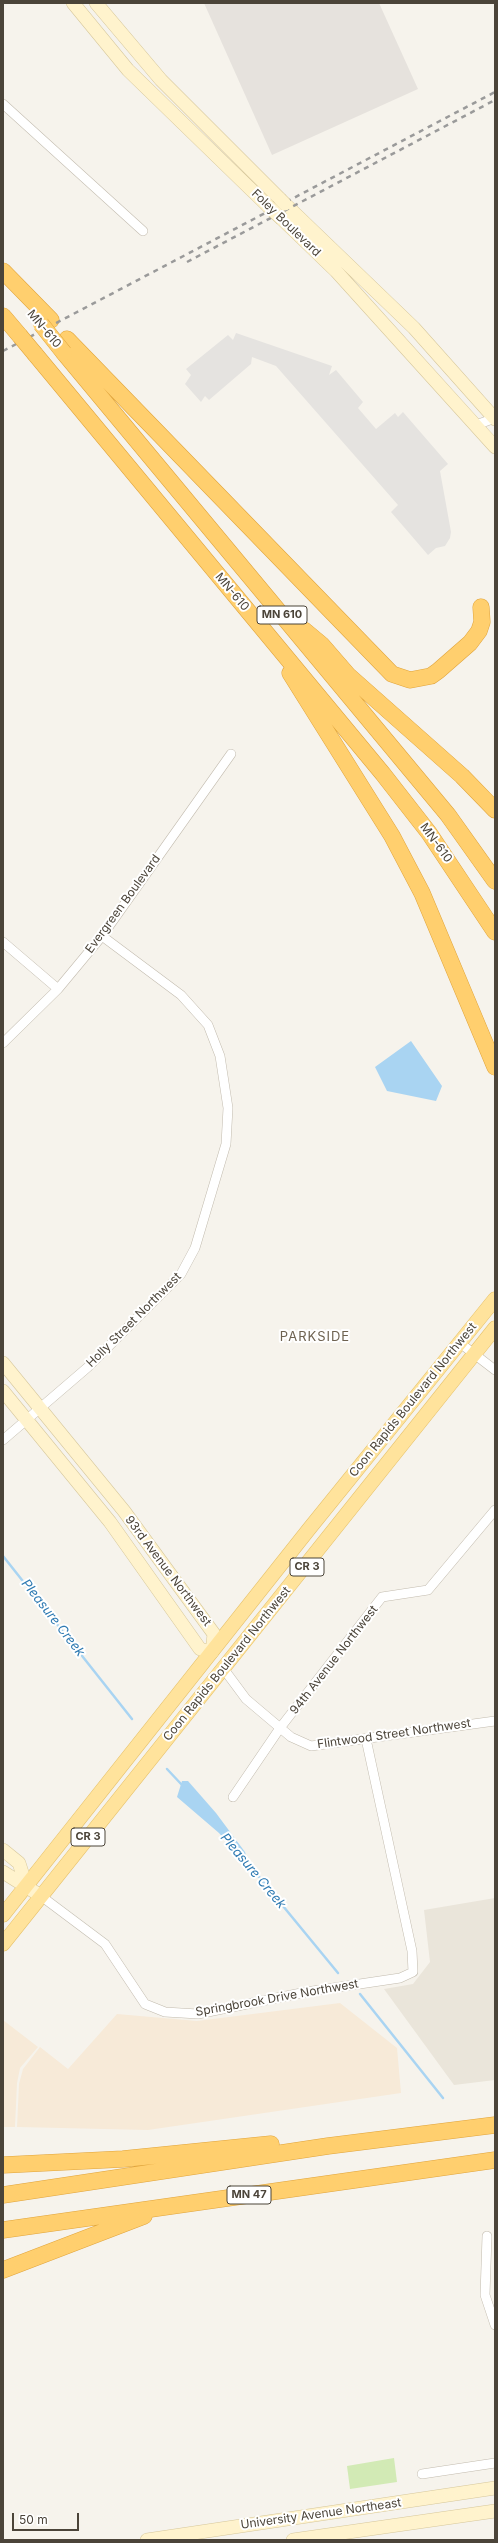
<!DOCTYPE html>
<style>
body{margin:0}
#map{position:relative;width:498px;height:2543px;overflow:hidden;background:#f6f3ec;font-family:Inter,sans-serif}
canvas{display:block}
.frame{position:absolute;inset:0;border:4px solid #4b4439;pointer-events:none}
.scale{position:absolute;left:12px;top:2513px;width:67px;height:18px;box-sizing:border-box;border:2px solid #4b4439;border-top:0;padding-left:5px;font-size:12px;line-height:14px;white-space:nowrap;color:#4b4439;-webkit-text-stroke:3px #fff;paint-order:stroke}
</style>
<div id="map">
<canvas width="498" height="2543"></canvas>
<div class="frame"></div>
<div class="scale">50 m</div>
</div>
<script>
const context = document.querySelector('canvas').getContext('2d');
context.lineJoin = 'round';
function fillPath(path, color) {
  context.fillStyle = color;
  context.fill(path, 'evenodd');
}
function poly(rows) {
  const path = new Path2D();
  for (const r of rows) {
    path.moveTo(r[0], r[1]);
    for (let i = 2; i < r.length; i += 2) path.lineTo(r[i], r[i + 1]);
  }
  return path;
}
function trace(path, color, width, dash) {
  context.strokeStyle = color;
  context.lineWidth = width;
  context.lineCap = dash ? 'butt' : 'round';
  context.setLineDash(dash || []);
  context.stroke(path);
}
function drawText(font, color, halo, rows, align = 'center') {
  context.font = font + ' Inter,sans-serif';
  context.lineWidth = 4;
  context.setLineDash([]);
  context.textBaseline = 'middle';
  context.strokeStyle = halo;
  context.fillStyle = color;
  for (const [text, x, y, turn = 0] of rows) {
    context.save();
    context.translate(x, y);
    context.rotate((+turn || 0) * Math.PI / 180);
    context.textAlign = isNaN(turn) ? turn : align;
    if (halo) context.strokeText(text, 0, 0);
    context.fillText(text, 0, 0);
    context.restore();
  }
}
fillPath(poly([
 [495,1898,495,2080,454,2085,384,1989,413,1984,430,1962,424,1910]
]), '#eae5da');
fillPath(poly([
 [340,2003,397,2048,401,2093,148,2130,17,2127,19,2084,23,2069,40,2047,68,2069,117,2014,197,2021],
 [3,2020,38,2047,20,2068,17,2083,15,2127,3,2127]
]), '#f7ead8');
fillPath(poly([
 [204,3,379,3,418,89,272,155]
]), '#e6e2dd');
fillPath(poly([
 [394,2458,397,2482,350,2489,347,2466]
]), '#d2eab5');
fillPath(poly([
 [236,333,332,366,329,375,336,370,363,402,358,408,376,429,395,413,398,417,403,412,448,464,440,471,451,532,450,538,445,546,436,548,428,555,391,512,398,505,276,366,252,357,251,364,209,400,205,396,201,402,185,384,191,375,186,369,228,335,233,340]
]), '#e5e3e0');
fillPath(poly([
 [411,1041,442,1086,436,1101,387,1091,375,1067],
 [182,1781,188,1781,216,1813,245,1852,248,1862,245,1863,219,1833,177,1797]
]), '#a9d4f2');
trace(poly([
 [3,1556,132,1719],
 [167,1769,182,1785],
 [246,1861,338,1973],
 [360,1994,443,2098]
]), '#a9d4f2', 2.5);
const street = poly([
 [3,104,143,231],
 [476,425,495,418],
 [3,942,58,989],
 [3,1043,58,989,102,936,231,754],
 [460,1343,495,1370],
 [3,1440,88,1367,181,1274,195,1248,226,1144,228,1108,220,1056,208,1025,181,995,102,936],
 [223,1668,246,1699,291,1737,311,1746,495,1721],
 [233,1797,280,1728,382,1597,428,1590,495,1510],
 [41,1896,105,1944,145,2004,165,2012,198,2014,306,1992,400,1978,413,1972,412,1951,366,1739],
 [487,2236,485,2295,495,2325],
 [422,2474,495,2463]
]);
const secondary = poly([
 [73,3,128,70,268,206],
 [96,3,161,80,280,199],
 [285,204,414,328,495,419],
 [282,219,336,271,495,447],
 [3,1363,124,1511,214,1634,212,1652],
 [3,1391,110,1522,200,1649,212,1652],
 [3,1850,19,1863,26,1885],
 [3,1872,41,1896],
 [147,2540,495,2488],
 [293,2540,495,2511]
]);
const primary = poly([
 [3,1915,309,1529,495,1299],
 [3,1944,495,1328]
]);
const highway = poly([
 [3,271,51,320],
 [3,316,20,336],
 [67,339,392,674,410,680,431,676,438,671,470,643,479,631,482,622,481,607],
 [64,353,448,815,495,881],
 [35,354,383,774,429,833,495,932],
 [304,630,322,645,348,675,462,776,495,810],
 [290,673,392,836,422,893,495,1067],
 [3,2165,123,2159,271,2144],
 [3,2195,328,2146,495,2125],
 [3,2230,495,2160],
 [3,2270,144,2216]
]);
trace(street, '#c2bbae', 10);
trace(secondary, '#d6c79b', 14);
trace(primary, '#e6c16a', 15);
trace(highway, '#e0a43c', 17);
trace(street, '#fff', 9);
trace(secondary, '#fff3cd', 13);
trace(primary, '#ffe39c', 14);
trace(highway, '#ffcf6e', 16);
trace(poly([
 [187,262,495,100],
 [3,351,495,92]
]), '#9a9a9a', 2.5, [5, 5]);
const secondaryBridge = poly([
 [280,199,285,204],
 [268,206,282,219]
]);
const highwayBridge = poly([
 [41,324,64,353],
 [20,336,35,354]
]);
trace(secondaryBridge, '#d6c79b', 14, []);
trace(highwayBridge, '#e0a43c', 17, []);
trace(secondaryBridge, '#fff3cd', 13);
trace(highwayBridge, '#ffcf6e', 16);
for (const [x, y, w] of [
 [282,615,50],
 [307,1567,34],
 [88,1837,34],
 [249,2195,44]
]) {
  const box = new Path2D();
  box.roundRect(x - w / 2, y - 9, w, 18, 3);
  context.fillStyle = '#fff';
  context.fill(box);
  trace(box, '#4b4439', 1);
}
drawText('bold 11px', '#4b4439', null, [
 ["MN 610",282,615],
 ["CR 3",307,1567],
 ["CR 3",88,1837],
 ["MN 47",249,2195]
]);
drawText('12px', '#4b4439', '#fff', [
 ["Foley Boulevard",286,223,44],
 ["MN-610",44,329,50],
 ["MN-610",232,592,50],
 ["MN-610",436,843,54],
 ["Evergreen Boulevard",123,904,-54],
 ["Holly Street Northwest",134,1320,-45],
 ["Coon Rapids Boulevard Northwest",413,1400,-51],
 ["93rd Avenue Northwest",168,1571,53],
 ["94th Avenue Northwest",334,1660,-52],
 ["Coon Rapids Boulevard Northwest",227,1664,-51],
 ["Flintwood Street Northwest",394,1734,-8],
 ["Springbrook Drive Northwest",277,1998,-10],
 ["University Avenue Northeast",321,2514,-8]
]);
context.letterSpacing = '1px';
drawText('13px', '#6e6250', '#fff', [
 ["PARKSIDE",315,1337]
]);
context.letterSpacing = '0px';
drawText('italic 13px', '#2e7ab2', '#fff', [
 ["Pleasure Creek",53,1618,52],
 ["Pleasure Creek",253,1871,50]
]);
</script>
